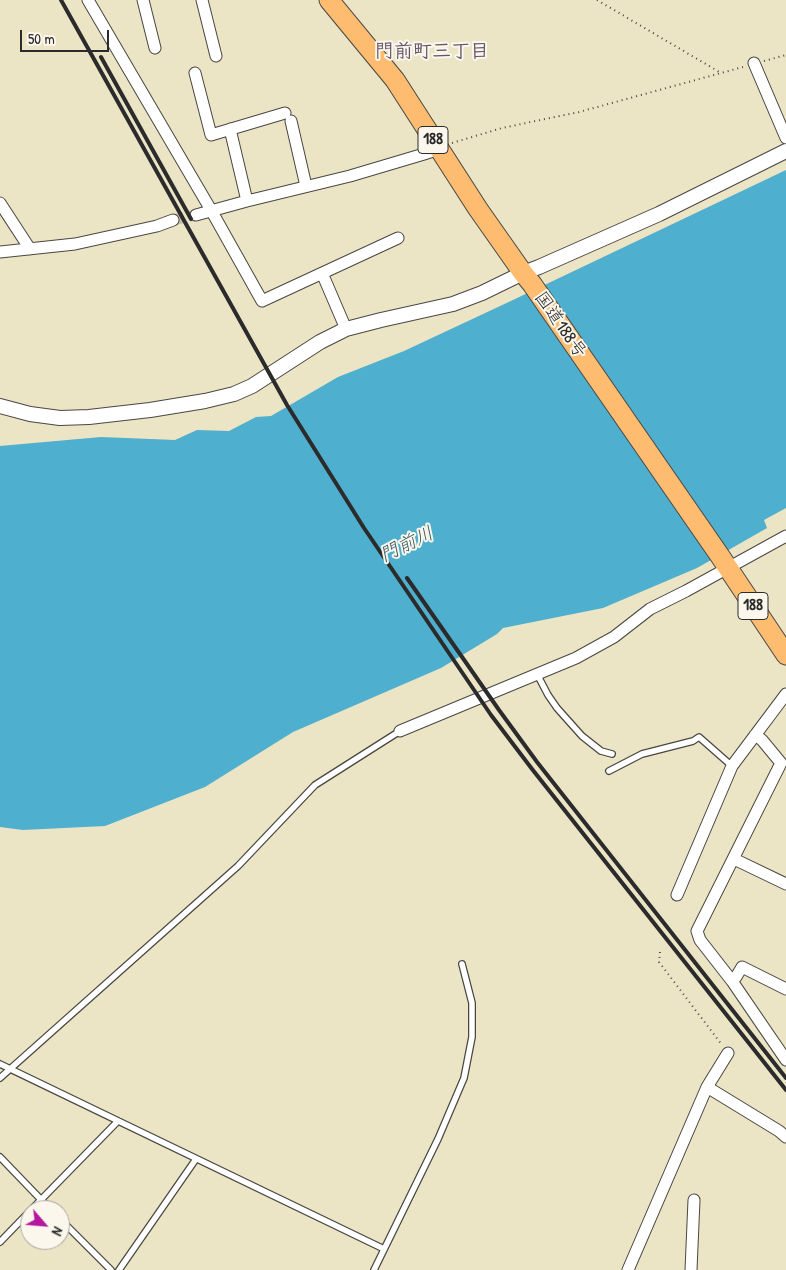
<!DOCTYPE html>
<meta charset="utf-8">
<style>
body{margin:0}
#map{position:relative;width:786px;height:1270px;overflow:hidden;background:#ebe4c5;font-family:"Patrick Hand",sans-serif}
canvas{display:block}
.north{position:absolute;left:20px;top:1200px;width:50px;height:50px;box-sizing:border-box;background:#fbf7ec;border:1px solid #a8a59f;border-radius:50%;rotate:117deg;font-size:14px;font-weight:700;line-height:20px;text-align:center;color:#2b2b2b}
.north::after{content:'';display:block;margin:auto;width:18px;height:22px;background:#b5179e;clip-path:polygon(50% 0,100% 100%,50% 72%,0 100%)}
.scale{position:absolute;left:20px;top:30px;width:89px;height:22px;box-sizing:border-box;border:2px solid #2b2b2b;border-top:0;padding-left:6px;font-size:15px;line-height:18px;white-space:nowrap;color:#2b2b2b;-webkit-text-stroke:4px #fbf7ec;paint-order:stroke}
</style>
<div id="map">
<canvas width="786" height="1270"></canvas>
<div class="north">N</div>
<div class="scale">50 m</div>
</div>
<script>
const context = document.querySelector('canvas').getContext('2d');
context.lineJoin = 'round';
function fillPath(path, color) {
  context.fillStyle = color;
  context.fill(path, 'evenodd');
}
function poly(rows) {
  const path = new Path2D();
  for (const r of rows) {
    path.moveTo(r[0], r[1]);
    for (let i = 2; i < r.length; i += 2) path.lineTo(r[i], r[i + 1]);
  }
  return path;
}
function trace(path, color, width, dash) {
  context.strokeStyle = color;
  context.lineWidth = width;
  context.lineCap = dash ? 'butt' : 'round';
  context.setLineDash(dash || []);
  context.stroke(path);
}
function drawText(font, color, halo, rows, align = 'center') {
  context.font = font + ' "Patrick Hand","Klee One",sans-serif';
  context.lineWidth = 4;
  context.setLineDash([]);
  context.textBaseline = 'middle';
  context.strokeStyle = halo;
  context.fillStyle = color;
  for (const [text, x, y, turn = 0] of rows) {
    context.save();
    context.translate(x, y);
    context.rotate((+turn || 0) * Math.PI / 180);
    context.textAlign = isNaN(turn) ? turn : align;
    if (halo) context.strokeText(text, 0, 0);
    context.fillText(text, 0, 0);
    context.restore();
  }
}
fillPath(poly([
 [786,170,786,508,764,520,767,528,697,568,603,608,503,628,497,634,441,668,293,732,205,787,105,826,23,830,0,827,0,446,101,437,175,440,197,430,229,431,256,417,271,416,338,377,404,351,513,300]
]), '#4fafce');
trace(poly([
 [173,220,196,215]
]), '#c5bfa6', 11, [11, 5.5]);
const service = poly([
 [537,674,548,695,557,708,582,736,601,751,612,754],
 [609,771,642,754,693,741,699,737,732,766],
 [0,1064,384,1249],
 [0,1078,238,866,315,785,400,731],
 [0,1157,51,1210],
 [31,1210,118,1121],
 [60,1219,111,1270],
 [0,1242,30,1211],
 [119,1270,196,1159],
 [374,1270,438,1139,464,1078,472,1037,472,1003,462,964]
]);
const minor = poly([
 [88,0,211,210,262,301,398,238],
 [143,0,155,48],
 [202,0,216,56],
 [754,63,786,138],
 [195,73,211,135,285,113],
 [291,121,306,186],
 [230,129,247,201],
 [0,203,30,249],
 [196,215,247,201,350,176,424,154,439,149],
 [0,252,75,244,157,226,173,220],
 [322,273,346,329],
 [400,731,576,658,614,637,650,609,686,591,786,536],
 [755,735,762,740,781,763,697,931,700,940,732,981,786,1060],
 [734,859,786,884],
 [677,895,732,766,786,694],
 [732,981,736,977,742,967,786,989],
 [707,1087,728,1053],
 [628,1270,707,1087,779,1131,786,1137],
 [691,1270,694,1200]
]);
const tertiary = poly([
 [0,406,30,414,60,418,89,417,150,410,205,401,234,394,252,386,320,342,346,329,381,320,453,304,482,293,523,273,539,267,659,214,786,151]
]);
const trunk = poly([
 [329,0,395,80,478,209,523,273,532,284,720,556,786,655]
]);
trace(service, '#484742', 8);
trace(minor, '#484742', 13);
trace(tertiary, '#484742', 16);
trace(trunk, '#484742', 21);
trace(poly([
 [597,0,721,73],
 [764,61,786,55],
 [452,143,502,128,579,112,743,67],
 [660,952,659,962,722,1045]
]), '#484742', 2, [1, 4]);
trace(service, '#fff', 5.5);
trace(minor, '#fff', 11);
trace(tertiary, '#fff', 14);
trace(trunk, '#fdbc70', 19);
trace(poly([
 [61,0,287,405,364,528,491,715,532,769,786,1090],
 [101,57,191,219],
 [407,578,499,710,537,762,786,1078]
]), '#2b2b2b', 4);
for (const [x, y, w] of [
 [433,140,30],
 [753,606,30]
]) {
  const box = new Path2D();
  box.roundRect(x - w / 2, y - 13.5, w, 27, 4);
  context.fillStyle = '#fbf7ec';
  context.fill(box);
  trace(box, '#2b2b2b', 1);
}
drawText('bold 16px', '#2b2b2b', null, [
 ["188",433,140],
 ["188",753,606]
]);
drawText('18px', '#2b2b2b', '#fbf7ec', [
 ["国道188号",560,325,55]
]);
drawText('bold 19px', '#645469', '#fbf7ec', [
 ["門前町三丁目",432,52]
]);
drawText('italic 19px', '#385964', '#fbf7ec', [
 ["門前川",407,545,-26]
]);
</script>
